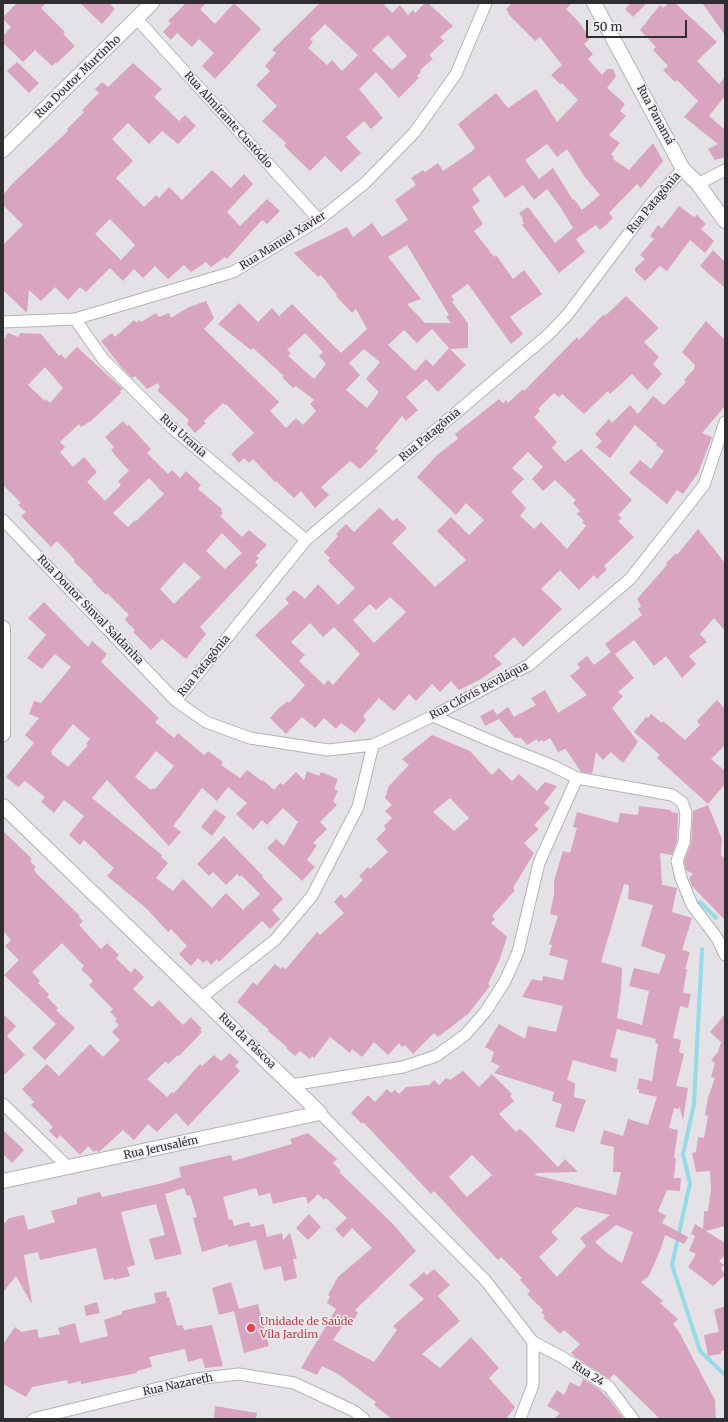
<!DOCTYPE html>
<meta charset="utf-8">
<style>
body{margin:0}
#map{position:relative;width:728px;height:1422px;overflow:hidden;background:#e4e2e6;font-family:Merriweather,serif}
canvas{display:block}
.frame{position:absolute;inset:0;border:4px solid #2f2e30;pointer-events:none}
.scale{position:absolute;left:586px;top:20px;width:101px;height:18px;box-sizing:border-box;border:2px solid #2f2e30;border-top:0;padding-left:5px;font-size:12px;line-height:14px;white-space:nowrap;color:#2f2e30;-webkit-text-stroke:3px #f2eff4;paint-order:stroke}
</style>
<div id="map">
<canvas width="728" height="1422"></canvas>
<div class="frame"></div>
<div class="scale">50 m</div>
</div>
<script>
const context = document.querySelector('canvas').getContext('2d');
context.lineJoin = 'round';
function poly(rows) {
  const path = new Path2D();
  for (const r of rows) {
    path.moveTo(r[0], r[1]);
    for (let i = 2; i < r.length; i += 2) path.lineTo(r[i], r[i + 1]);
  }
  return path;
}
function trace(path, color, width, dash) {
  context.strokeStyle = color;
  context.lineWidth = width;
  context.lineCap = dash ? 'butt' : 'round';
  context.setLineDash(dash || []);
  context.stroke(path);
}
function fillPath(path, color) {
  context.fillStyle = color;
  context.fill(path, 'evenodd');
}
function drawText(font, color, halo, rows, align = 'center') {
  context.font = font + ' Merriweather,serif';
  context.lineWidth = 3;
  context.setLineDash([]);
  context.textBaseline = 'middle';
  context.strokeStyle = halo;
  context.fillStyle = color;
  for (const [text, x, y, turn = 0] of rows) {
    context.save();
    context.translate(x, y);
    context.rotate((+turn || 0) * Math.PI / 180);
    context.textAlign = isNaN(turn) ? turn : align;
    if (halo) context.strokeText(text, 0, 0);
    context.fillText(text, 0, 0);
    context.restore();
  }
}
trace(poly([
 [700,902,716,918],
 [702,949,694,1104,683,1154,690,1183,672,1265,700,1351,725,1375]
]), '#96d9e7', 4);
fillPath(poly([
 [17,3,46,3,41,8,65,32,63,34,75,46,57,63,56,62,52,66,35,50,23,62,3,43,3,36,11,27,3,19,3,17],
 [80,3,109,3,115,9,102,24],
 [186,3,206,3,200,9,215,24,234,3,261,29,215,79,202,66,214,53,199,39,192,47,177,33,171,40,163,32,171,23,168,21],
 [320,3,383,3,392,13,400,5,408,15,413,10,415,13,425,3,428,3,453,26,440,37,444,41,429,55,433,59,420,70,421,72,417,76,419,78,399,98,376,72,359,89,383,118,371,129,364,121,346,137,361,153,341,172,325,156,310,171,284,146,286,143,262,121,277,106,256,85,270,71,265,66,276,53,272,50],
 [325,24,358,55,342,71,332,60,327,65,308,48,313,42,310,39],
 [388,35,407,56,392,70,372,50],
 [512,3,572,3,566,9,579,22,590,39,584,44,593,54,588,59,602,75,607,69,613,69,616,76,607,88,625,104,620,111,626,116,609,135,620,143,611,154,614,157,613,159,629,170,653,143,663,161,641,188,637,184,609,213,613,218,608,223,600,230,596,225,576,239,585,252,559,273,522,225,524,223,522,220,523,219,519,213,528,207,555,243,573,228,561,208,547,189,534,200,523,185,505,198,489,175,472,189,480,201,472,207,483,224,474,231,494,257,496,255,513,279,524,270,542,294,510,317,523,334,511,344,468,284,451,296,454,300,452,302,468,323,468,348,450,349,466,365,438,392,426,379,406,397,418,410,406,421,402,416,375,449,378,451,360,469,350,461,321,487,329,495,315,508,301,491,294,498,276,481,275,482,253,459,249,463,244,458,239,463,231,454,254,433,226,404,225,405,223,403,204,421,206,423,195,433,187,424,189,420,157,390,160,387,158,383,147,389,135,376,132,378,122,368,101,341,112,333,115,337,134,320,137,323,139,320,141,322,156,313,159,317,169,313,171,318,189,307,206,301,214,318,204,329,279,402,270,411,286,428,296,418,303,425,316,411,310,404,314,400,296,386,293,388,282,377,284,376,253,348,251,350,218,324,239,303,258,322,272,308,279,316,292,304,341,353,367,329,356,309,352,313,336,296,337,295,321,275,318,277,294,253,347,227,353,237,372,223,382,237,408,220,395,200,416,185,411,178,423,170,425,172,438,163,443,171,471,152,475,148,458,124,496,93,508,108,536,89,557,122,578,100,562,83,560,84,551,75,562,65,540,37,535,41,508,14,509,13,506,9],
 [547,144,557,157,567,149,584,176,600,195,582,210,574,199,573,200,553,168,539,179,525,160],
 [407,245,449,315,446,317,451,323,425,323,407,304,421,299,388,257],
 [432,329,449,348,433,366,426,359,415,371,388,345,404,330,417,343],
 [305,333,323,352,319,356,326,364,314,379,288,356,291,353,287,350],
 [364,349,380,362,366,379,379,392,367,408,346,390,360,375,349,363],
 [631,3,647,3,633,17,625,9],
 [669,3,675,3,717,42,697,61,719,84,725,77,725,96,709,116,725,130,725,157,715,160,708,149,718,144,684,117,698,101,677,80,675,82,663,70,668,66,653,50,656,47,640,30,660,5,663,8],
 [702,3,725,3,725,35],
 [17,62,39,83,29,93,7,71],
 [133,63,162,89,154,97,179,121,185,115,196,126,178,144,162,131,149,144,128,123,112,139,133,161,116,178,144,207,156,195,159,198,169,187,182,200,212,170,231,188,244,174,253,184,227,212,240,226,267,199,280,211,267,224,262,220,227,259,225,257,211,267,206,262,191,272,184,265,168,279,155,266,143,278,134,269,123,281,110,268,86,292,80,287,68,300,55,287,41,301,29,290,27,313,3,290,3,245,23,225,3,205,3,195,12,184,68,131,67,129,84,112,82,110,99,93,95,89,102,82,108,87],
 [110,219,135,245,121,260,95,234],
 [679,206,694,217,697,215,706,224,701,229,714,241,705,253,690,240,667,271,660,266,645,281,635,271,635,268,645,259,640,255,654,239,650,236,658,225,662,228],
 [713,250,725,262,725,288,700,266],
 [626,296,659,328,644,342,659,357,653,364,662,374,647,390,632,374,610,394,608,391,584,414,562,394,559,397,554,393,538,409,540,411,534,417,557,442,552,448,565,462,581,449,632,500,618,515,622,518,618,521,634,537,604,566,607,569,597,579,594,575,579,590,560,570,541,589,562,609,523,647,514,637,494,656,502,664,481,679,459,690,451,681,440,692,432,684,416,701,409,694,394,711,379,698,363,716,366,720,355,733,341,723,336,729,324,718,315,728,302,717,286,734,270,718,279,708,288,701,289,703,305,685,255,635,289,603,285,599,294,590,305,599,318,584,338,605,355,588,328,561,330,558,324,552,338,536,336,534,346,524,354,532,378,509,380,508,393,521,397,518,407,528,392,543,435,587,466,560,437,531,451,517,469,535,484,520,466,503,456,515,417,477,437,455,458,439,455,434,499,399,503,403,506,400,508,403,523,389,524,391,577,337,579,340,604,314,605,316],
 [528,452,543,467,532,479,543,491,555,480,576,500,573,503,580,511,577,514,584,521,582,522,586,526,567,549,541,522,534,529,520,516,526,508,511,492,524,479,512,468],
 [390,597,406,612,374,643,353,620,370,604,376,610],
 [310,623,323,637,334,627,360,654,333,685,328,680,324,685,299,661,305,655,291,642],
 [706,321,725,340,725,406,702,433,712,437,698,473,683,494,677,490,667,504,629,473,640,460,651,469,664,451,656,445,657,444,635,425,610,458,596,447,602,441,595,434,609,419,612,423,630,405,638,414,653,396,664,405,686,382,684,380,694,369,695,365,682,352],
 [8,333,18,337,20,333,41,334,59,356,61,354,65,359,77,347,123,389,120,391,121,393,91,421,81,427,79,424,60,442,65,447,60,452,73,467,84,457,97,472,87,482,105,501,121,485,118,481,129,471,115,455,111,450,114,447,105,437,123,421,127,426,129,425,151,449,147,453,168,474,172,470,180,478,186,471,201,485,198,489,222,509,221,511,223,513,220,516,242,537,249,530,267,545,256,556,259,558,255,562,258,565,200,627,206,634,186,659,162,639,151,650,133,632,135,630,126,621,125,619,129,615,107,593,106,595,92,581,93,580,74,562,75,560,57,541,51,547,21,516,26,512,18,505,21,503,3,485,3,341],
 [45,367,63,388,50,403,46,399,45,401,28,385],
 [149,478,164,494,135,522,136,519,128,527,113,513],
 [222,533,242,553,225,569,206,551],
 [184,562,201,577,174,604,160,589],
 [698,529,725,563,725,631,714,618,700,634,707,642,689,656,696,664,682,678,666,656,654,666,634,640,615,654,634,678,618,692,623,696,612,708,638,742,623,763,611,752,603,760,596,752,592,774,581,772,567,751,565,749,558,752,550,738,543,742,542,740,538,742,537,739,527,745,521,738,515,738,499,719,485,726,480,716,493,709,497,715,508,707,514,717,536,705,531,698,545,690,558,713,587,695,570,676,580,668,577,664,587,656,594,665,611,652,605,644,642,615,638,609,641,606,637,599,667,565,666,563,676,553,677,555],
 [44,602,88,647,92,641,107,654,101,662,159,718,155,722,174,738,178,733,204,755,208,751,223,762,221,765,240,778,247,770,262,781,263,780,274,790,280,783,283,785,296,772,304,780,307,771,319,776,321,772,338,779,334,789,338,791,333,801,337,805,320,822,327,829,313,843,317,845,307,860,315,867,302,881,267,848,276,839,284,846,298,822,283,808,267,825,262,820,253,830,236,814,247,803,228,787,217,801,202,788,173,826,181,832,169,846,107,780,92,798,162,855,161,857,168,863,156,878,173,891,183,879,212,908,226,893,243,910,260,894,241,875,240,877,237,874,226,885,213,872,209,876,197,864,224,836,263,876,262,877,283,899,272,910,280,919,270,929,262,921,219,962,217,959,211,965,207,960,203,963,198,958,191,966,179,954,187,946,171,929,168,932,146,908,107,876,114,868,99,855,99,854,84,840,80,845,69,835,84,816,64,800,54,813,41,802,45,797,25,781,18,787,6,777,34,743,25,735,39,718,29,714,34,701,41,703,71,667,55,654,42,669,27,658,46,635,28,618],
 [73,724,90,739,86,744,88,745,68,767,51,754,52,752,51,751],
 [156,751,174,766,155,789,153,788,151,790,135,777],
 [717,700,725,709,725,745,711,759,725,771,725,784,708,804,657,758,660,755,634,732,646,717,648,718,651,714,662,723,663,721,685,740,700,725,697,721],
 [432,735,470,751,492,775,499,768,512,781,519,774,537,791,545,782,557,786,544,803,550,808,534,825,539,829,524,843,534,853,513,888,515,890,492,916,495,919,491,923,507,937,499,961,488,984,490,986,468,1014,438,1037,434,1033,413,1054,405,1045,402,1047,399,1043,388,1055,374,1042,362,1057,352,1049,350,1053,330,1037,314,1058,312,1056,310,1059,300,1051,295,1056,286,1048,287,1047,268,1031,269,1030,237,1002,253,982,257,985,275,964,281,969,282,967,286,969,317,932,320,935,344,913,334,902,341,894,345,899,363,880,359,876,368,867,370,869,388,852,376,839,386,829,384,826,392,818,385,811,392,805,385,798,389,786,409,765,402,759],
 [450,798,469,818,454,831,433,812],
 [708,805,722,839,721,855,725,859,725,920,692,886,689,878,693,874,686,870,684,861,691,843,693,811],
 [639,806,671,810,671,812,678,813,677,841,672,855,660,853,662,885,677,888,672,912,692,918,682,950,690,952,685,969,687,969,683,993,691,994,688,1008,680,1006,673,1038,681,1040,679,1052,684,1054,676,1086,688,1088,683,1120,679,1105,679,1109,674,1108,669,1128,678,1130,674,1158,676,1158,674,1178,681,1178,680,1191,667,1190,658,1211,666,1216,662,1223,688,1237,684,1244,665,1235,661,1248,649,1276,641,1282,663,1301,660,1303,678,1319,673,1324,678,1330,715,1400,716,1419,660,1419,614,1374,609,1379,575,1357,571,1353,580,1344,564,1330,560,1334,543,1318,545,1316,541,1312,543,1310,527,1294,530,1291,520,1280,522,1278,501,1257,498,1260,434,1191,431,1194,363,1122,362,1124,351,1113,368,1095,375,1102,387,1089,391,1093,395,1090,399,1094,406,1087,429,1085,434,1080,439,1085,446,1078,450,1080,463,1071,479,1087,492,1074,512,1094,510,1096,514,1101,499,1114,516,1132,520,1129,527,1135,558,1167,565,1159,578,1172,536,1173,535,1175,616,1195,621,1172,613,1172,614,1147,600,1144,604,1130,623,1136,628,1119,648,1125,657,1097,639,1093,639,1090,637,1089,639,1078,652,1081,658,1044,655,1043,656,1039,617,1029,610,1057,618,1059,616,1072,573,1060,567,1080,575,1083,574,1097,586,1100,574,1132,555,1127,562,1104,552,1101,554,1092,494,1073,500,1066,491,1062,494,1052,485,1047,499,1024,525,1039,528,1026,556,1032,563,1006,522,997,532,979,542,981,543,976,563,980,568,960,549,955,552,945,549,944,558,916,550,914,554,894,554,881,563,851,570,853,577,828,573,827,577,812,618,823,620,813,638,815],
 [624,884,629,885,628,899,653,905,641,946,666,955,659,974,634,968,629,986,649,991,642,1025,617,1018,621,991,622,968,601,962],
 [472,1155,492,1175,467,1197,449,1177],
 [576,1207,610,1215,580,1238,586,1246,557,1277,539,1257,558,1239,551,1232],
 [616,1225,633,1232,622,1263,608,1254,595,1242],
 [215,809,226,817,212,836,201,827],
 [3,831,32,859,30,861,36,867,34,869,36,873,80,916,79,917,83,921,79,925,101,949,107,943,119,955,116,958,131,973,135,968,144,977,133,989,152,1007,159,1000,183,1025,191,1017,202,1029,200,1030,202,1032,179,1056,178,1055,168,1064,166,1061,147,1079,167,1097,172,1092,174,1093,200,1064,202,1066,214,1055,221,1061,230,1053,239,1062,235,1066,240,1071,188,1126,176,1113,157,1132,148,1124,134,1140,123,1130,99,1152,96,1150,94,1152,88,1146,80,1155,60,1135,57,1139,49,1131,53,1127,31,1105,34,1102,22,1089,47,1064,59,1076,90,1044,103,1057,120,1040,112,1032,119,1025,115,1021,117,1019,110,1012,113,1009,89,985,93,981,81,969,84,966,62,943,32,972,40,981,38,983,49,994,47,997,58,1008,56,1010,75,1028,45,1060,32,1048,56,1024,4,975,19,960,5,946,11,940,3,931],
 [3,1014,16,1026,7,1036,25,1055,3,1076],
 [725,1014,725,1226,706,1231,725,1243,725,1255,719,1261,724,1265,721,1268,725,1275,713,1286,688,1267,696,1254,689,1251,695,1236,691,1234,695,1224,703,1229,704,1211,708,1211,711,1189,710,1171,696,1172,692,1153,696,1152,698,1137,704,1138,708,1116,705,1115,708,1098,715,1078,711,1077,715,1063,711,1060,718,1052,721,1042,710,1032],
 [3,1130,24,1150,12,1163,3,1154],
 [308,1133,337,1159,333,1163,341,1171,339,1172,393,1224,416,1251,355,1310,358,1313,353,1321,348,1318,333,1340,374,1362,397,1330,393,1326,424,1299,409,1285,424,1272,427,1275,434,1269,450,1285,438,1296,460,1321,422,1354,440,1368,471,1337,499,1368,489,1378,515,1407,506,1419,392,1419,374,1405,376,1402,338,1374,322,1366,317,1375,301,1368,336,1309,327,1303,330,1296,328,1295,338,1277,372,1248,352,1228,343,1238,335,1229,347,1218,326,1198,324,1200,318,1194,308,1204,306,1197,302,1197,273,1204,270,1193,259,1196,256,1188,223,1197,229,1220,232,1219,234,1226,249,1222,251,1227,264,1224,267,1237,282,1233,283,1240,290,1233,297,1259,293,1259,297,1278,284,1281,281,1266,264,1270,256,1240,228,1247,228,1244,202,1252,193,1218,197,1217,190,1195,187,1196,184,1188,165,1194,182,1254,155,1260,149,1239,165,1235,156,1204,143,1207,121,1212,135,1265,127,1267,130,1276,114,1280,114,1278,104,1280,96,1248,40,1260,38,1252,24,1255,32,1303,31,1303,16,1276,3,1292,3,1225,9,1218,24,1215,28,1230,55,1222,51,1211,77,1204,77,1198,100,1192,102,1197,167,1182,181,1177,179,1167,231,1155,233,1161,292,1144,290,1139],
 [309,1214,321,1227,308,1240,296,1228],
 [231,1282,239,1309,258,1304,269,1346,244,1353,234,1311,219,1315,212,1288],
 [166,1291,167,1297,169,1297,177,1326,182,1325,184,1330,212,1325,223,1366,205,1368,202,1358,188,1362,185,1349,149,1357,152,1367,137,1371,137,1373,81,1384,81,1381,68,1384,67,1380,32,1387,26,1397,3,1384,3,1344,15,1327,22,1332,37,1329,39,1338,60,1334,58,1328,75,1323,80,1343,108,1336,104,1320,122,1314,122,1311,156,1303,154,1293],
 [97,1302,100,1313,86,1316,84,1306],
 [725,1306,725,1350,721,1351,721,1354,708,1356,704,1335,719,1332,714,1310],
 [583,1379,599,1389,608,1398,624,1419,554,1419,560,1413,547,1406,557,1390,564,1395,570,1382,580,1387],
 [215,1406,257,1413,256,1419,214,1419]
]), '#d8a4bf');
const minor = poly([
 [137,19,319,220],
 [698,184,725,170],
 [75,319,103,359,172,428,306,540],
 [3,322,75,319,233,272,319,220,365,183,414,133,456,74,486,3],
 [3,520,176,701,206,722,250,738,328,750,373,745,433,716,529,665,630,579,704,485,725,422],
 [176,701,306,540,549,334,568,314,653,201,683,169],
 [433,716,498,744,551,765,577,778,672,795,682,802,686,813,684,842,677,861,681,878,692,905,717,938,725,955],
 [202,997,275,940,312,896,358,807,373,745],
 [291,1085,403,1067,436,1056,465,1035,486,1011,505,981,518,952,539,863,577,778],
 [3,1104,69,1168],
 [320,1113,486,1281,533,1342,533,1385,520,1419],
 [533,1342,560,1356,609,1387,633,1419],
 [33,1419,195,1379,239,1374,294,1383,354,1411,364,1419]
]);
const tertiary = poly([
 [594,3,683,169,698,184,725,221],
 [3,150,152,3],
 [3,628,3,734],
 [3,806,320,1113],
 [3,1181,320,1113]
]);
trace(minor, '#b4b2b6', 13);
trace(tertiary, '#b4b2b6', 16);
trace(minor, '#fff', 11);
trace(tertiary, '#fff', 14);
for (const [x, y, r, color] of [
 [251,1328,5,"#e0444e"]
]) {
  const dot = new Path2D();
  dot.arc(x, y, r, 0, 2 * Math.PI);
  context.fillStyle = color;
  context.fill(dot);
  trace(dot, '#f2eff4', 1.5);
}
drawText('11px', '#2f2e30', '#f2eff4', [
 ["Rua Doutor Murtinho",78,77,-44],
 ["Rua Panamá",655,115,62],
 ["Rua Almirante Custódio",228,120,48],
 ["Rua Patagônia",654,203,-50],
 ["Rua Manuel Xavier",283,241,-32],
 ["Rua Patagônia",430,435,-40],
 ["Rua Urania",183,436,42],
 ["Rua Doutor Sinval Saldanha",90,610,46],
 ["Rua Patagônia",204,666,-51],
 ["Rua Clóvis Beviláqua",479,691,-28],
 ["Rua da Páscoa",247,1041,44],
 ["Rua Jerusalém",161,1148,-12],
 ["Rua 24",588,1374,32],
 ["Rua Nazareth",178,1385,-12]
]);
drawText('11px', '#be3a42', '#f2eff4', [
 ["Unidade de Saúde",260,1322],
 ["Vila Jardim",260,1335]
], 'left');
</script>
